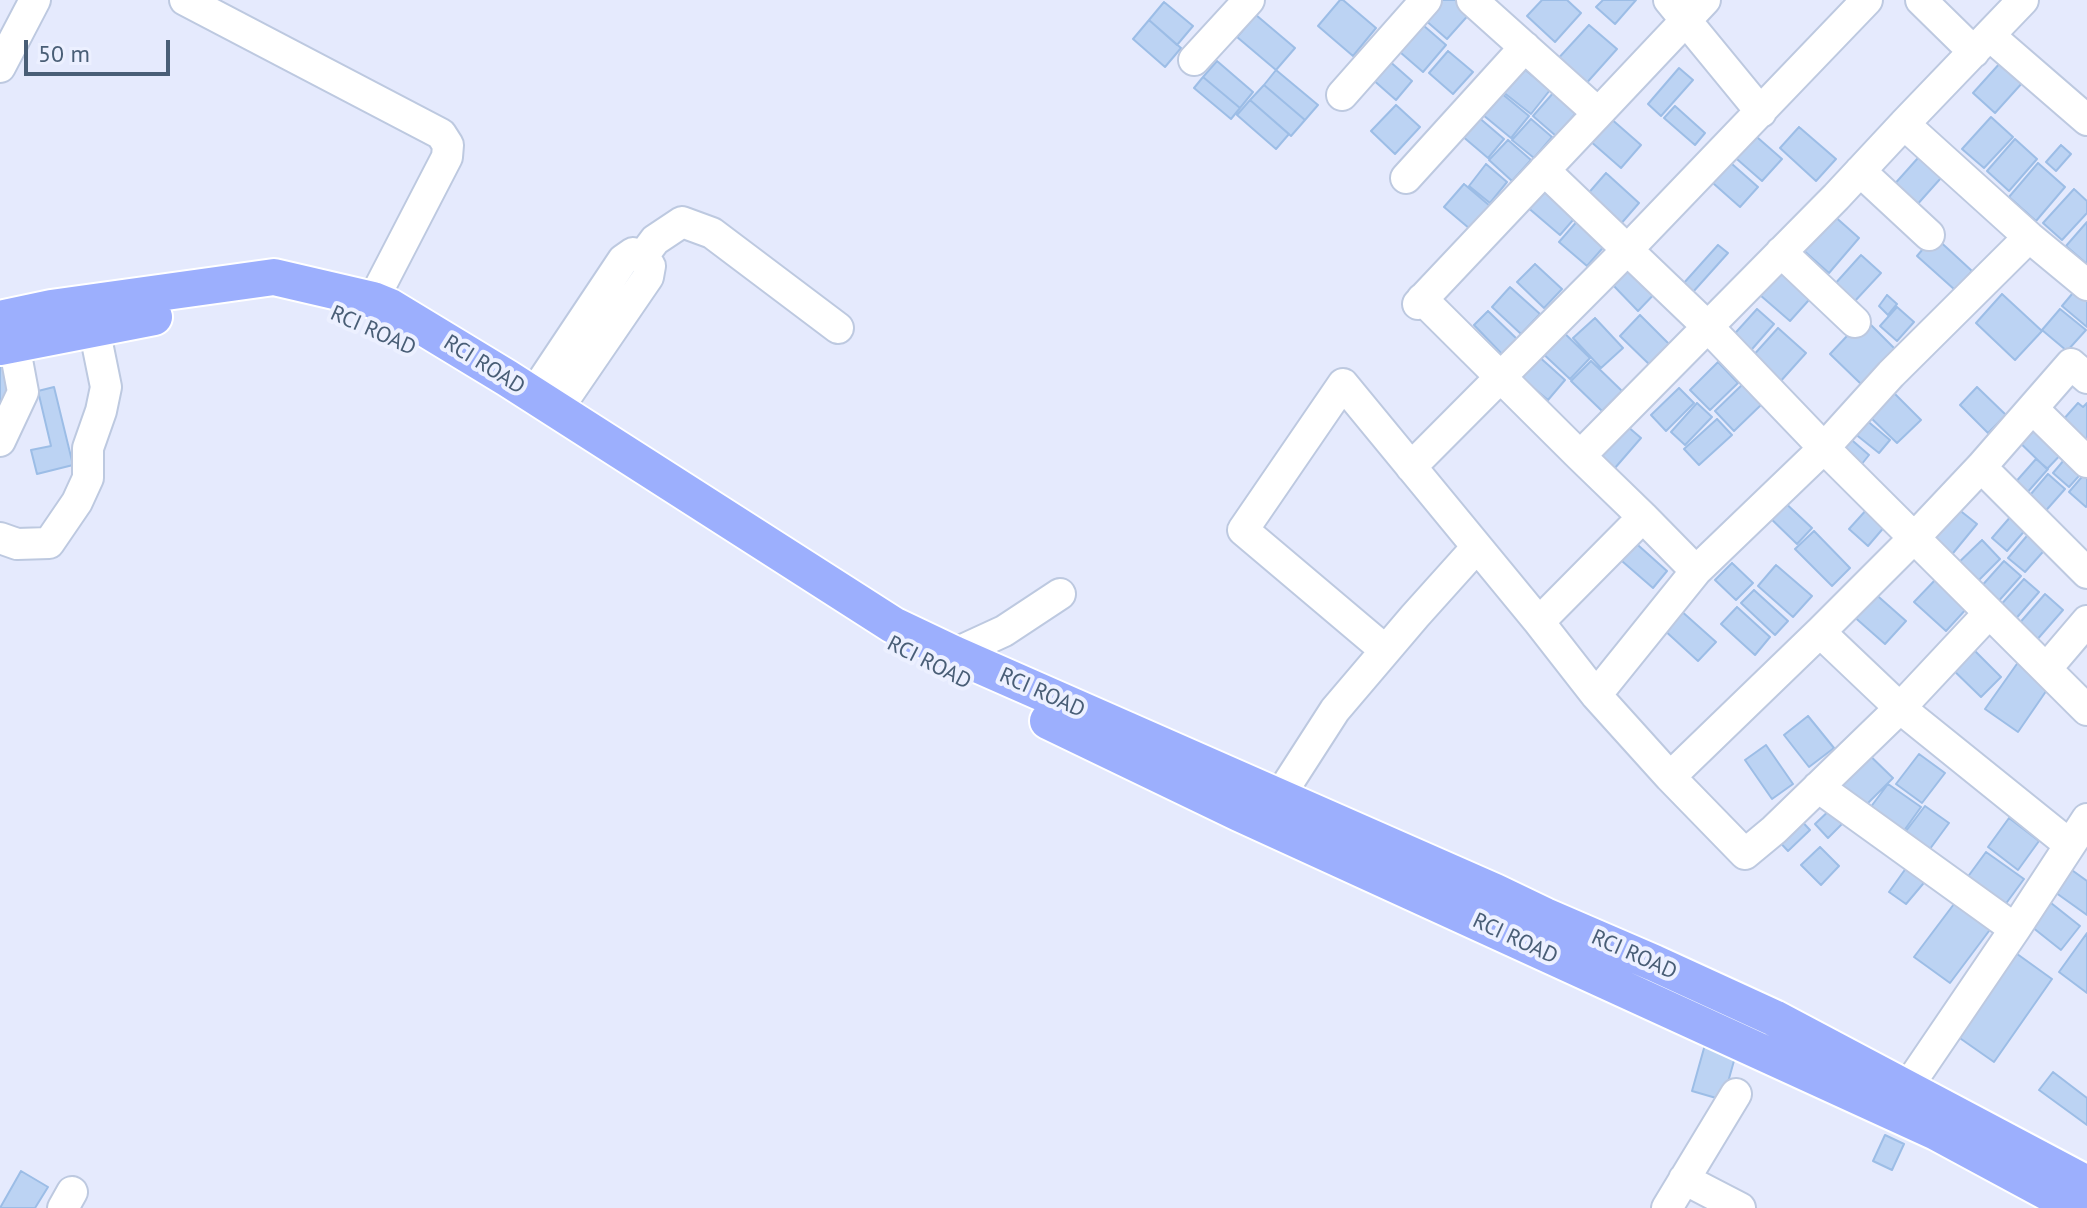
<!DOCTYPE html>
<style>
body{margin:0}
#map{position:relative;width:2087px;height:1208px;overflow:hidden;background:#e5eafd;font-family:"PT Sans",sans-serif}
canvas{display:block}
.scale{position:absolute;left:24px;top:40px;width:146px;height:36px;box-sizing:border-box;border:4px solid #495e76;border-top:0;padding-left:10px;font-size:24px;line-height:28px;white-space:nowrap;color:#495e76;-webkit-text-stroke:6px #ecf0ff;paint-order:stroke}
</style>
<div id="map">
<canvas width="2087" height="1208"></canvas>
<div class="scale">50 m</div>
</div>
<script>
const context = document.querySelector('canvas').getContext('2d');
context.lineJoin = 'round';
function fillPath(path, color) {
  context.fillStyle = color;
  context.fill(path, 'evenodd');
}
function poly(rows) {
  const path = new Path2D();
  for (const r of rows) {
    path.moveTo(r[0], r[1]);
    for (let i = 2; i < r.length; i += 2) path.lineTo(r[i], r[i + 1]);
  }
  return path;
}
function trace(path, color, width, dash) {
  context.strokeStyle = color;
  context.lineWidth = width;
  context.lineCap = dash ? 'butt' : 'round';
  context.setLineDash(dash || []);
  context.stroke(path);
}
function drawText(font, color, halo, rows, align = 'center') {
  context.font = font + ' "PT Sans",sans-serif';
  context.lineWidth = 8;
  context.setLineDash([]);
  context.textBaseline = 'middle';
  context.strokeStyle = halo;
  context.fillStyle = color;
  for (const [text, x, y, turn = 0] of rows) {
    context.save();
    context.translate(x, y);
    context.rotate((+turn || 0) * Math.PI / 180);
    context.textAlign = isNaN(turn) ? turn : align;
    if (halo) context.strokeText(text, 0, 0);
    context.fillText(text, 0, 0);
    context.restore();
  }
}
const building = poly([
 [1340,0,1343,0,1376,28,1353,56,1318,26,1340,0],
 [1440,0,1460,0,1472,11,1447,39,1424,19,1440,0],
 [1542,0,1567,0,1581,13,1555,42,1527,16,1542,0],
 [1603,0,1636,0,1615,24,1596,7,1603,0],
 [1164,2,1193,26,1177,45,1149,20,1164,2],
 [1256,15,1295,48,1276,70,1237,37,1256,15],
 [1416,19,1446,45,1423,72,1393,46,1416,19],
 [1149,20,1181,48,1165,67,1133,39,1149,20],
 [1589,25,1617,49,1583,87,1555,62,1589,25],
 [1448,51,1473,72,1453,94,1429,73,1448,51],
 [1387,59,1412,81,1396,100,1371,78,1387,59],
 [1217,61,1253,92,1240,108,1203,77,1217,61],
 [2001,62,2023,82,1995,113,1973,93,2001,62],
 [1518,64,1550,90,1531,114,1498,88,1518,64],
 [1679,68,1693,80,1661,116,1648,104,1679,68],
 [1276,70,1318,105,1305,120,1264,85,1276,70],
 [1203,77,1240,108,1231,119,1194,88,1203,77],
 [1264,85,1305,120,1291,136,1250,100,1264,85],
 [1495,88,1529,116,1511,138,1477,110,1495,88],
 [1554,92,1577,112,1556,136,1533,116,1554,92],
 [1250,100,1289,134,1276,149,1237,115,1250,100],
 [1396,105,1420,127,1395,154,1371,131,1396,105],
 [1675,106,1705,133,1695,145,1664,118,1675,106],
 [1477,116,1504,139,1488,158,1461,135,1477,116],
 [1609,117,1641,145,1621,168,1589,140,1609,117],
 [1991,117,2013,137,1984,168,1962,149,1991,117],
 [1531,119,1552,137,1534,158,1512,140,1531,119],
 [1799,127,1836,159,1816,181,1780,148,1799,127],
 [1750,131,1782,159,1762,181,1730,153,1750,131],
 [2015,139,2037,159,2009,191,1987,171,2015,139],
 [1508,140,1531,160,1512,181,1489,160,1508,140],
 [2061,145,2071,154,2056,171,2046,162,2061,145],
 [1926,149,1949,169,1915,207,1892,187,1926,149],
 [1723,156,1758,187,1740,207,1705,176,1723,156],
 [2038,163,2065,187,2036,221,2009,197,2038,163],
 [1486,164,1507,182,1490,203,1469,186,1486,164],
 [1606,173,1639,203,1619,226,1586,196,1606,173],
 [1464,184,1490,206,1470,229,1444,207,1464,184],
 [1546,184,1579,213,1560,235,1526,206,1546,184],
 [2074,189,2087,201,2087,213,2062,240,2043,223,2074,189],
 [1832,214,1859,238,1829,273,1802,249,1832,214],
 [1579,219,1607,243,1587,266,1559,242,1579,219],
 [2087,222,2087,264,2066,246,2087,222],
 [1934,236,1972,271,1955,290,1917,256,1934,236],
 [1718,245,1728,253,1693,292,1683,284,1718,245],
 [1861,255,1881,273,1854,302,1834,285,1861,255],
 [1633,261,1660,288,1638,311,1611,283,1633,261],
 [1535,264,1562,289,1544,308,1517,282,1535,264],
 [1788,264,1817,291,1790,321,1760,295,1788,264],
 [1510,287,1540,314,1521,334,1492,307,1510,287],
 [2077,288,2087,297,2087,327,2062,306,2077,288],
 [2002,294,2042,331,2015,360,1976,323,2002,294],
 [1887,295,1897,304,1888,315,1879,306,1887,295],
 [1897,307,1914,322,1897,341,1880,326,1897,307],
 [1757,309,1774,324,1746,356,1729,340,1757,309],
 [2060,309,2086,330,2067,351,2042,330,2060,309],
 [1488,311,1518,340,1503,355,1474,325,1488,311],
 [1640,315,1672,347,1652,367,1620,336,1640,315],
 [1595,318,1623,348,1601,368,1573,338,1595,318],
 [1864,318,1897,351,1861,384,1830,354,1864,318],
 [1558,327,1590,358,1570,379,1538,349,1558,327],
 [1778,328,1806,353,1779,383,1751,358,1778,328],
 [1536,354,1565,380,1548,400,1518,375,1536,354],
 [1591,361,1622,391,1602,411,1571,381,1591,361],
 [1718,362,1738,383,1710,410,1690,390,1718,362],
 [8,365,14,401,0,403,0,366,8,365],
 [1744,383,1763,403,1734,431,1715,411,1744,383],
 [54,387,73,465,37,474,31,450,51,446,38,391,54,387],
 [1977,387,2006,415,1988,433,1960,405,1977,387],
 [1679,388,1694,403,1666,431,1651,415,1679,388],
 [1893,392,1921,420,1897,443,1869,416,1893,392],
 [1697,403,1712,417,1685,445,1671,432,1697,403],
 [2078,403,2083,407,2087,403,2087,437,2084,440,2062,421,2078,403],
 [2031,415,2066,449,2047,469,2012,435,2031,415],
 [1717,419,1732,435,1699,465,1684,449,1717,419],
 [1865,419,1890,440,1879,453,1854,433,1865,419],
 [1620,420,1641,438,1608,476,1587,458,1620,420],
 [1846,435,1869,455,1857,470,1833,450,1846,435],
 [2070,453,2087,467,2069,487,2053,473,2070,453],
 [2036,459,2048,469,2025,495,2013,485,2036,459],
 [2087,471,2087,505,2086,507,2069,492,2087,471],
 [2048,474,2065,489,2042,515,2025,501,2048,474],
 [1780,498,1812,528,1797,544,1765,513,1780,498],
 [1953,505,1977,524,1949,558,1926,538,1953,505],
 [1868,508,1886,525,1868,546,1849,529,1868,508],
 [2012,515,2027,528,2007,551,1992,538,2012,515],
 [2032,530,2049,545,2025,572,2008,558,2032,530],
 [1814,531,1850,568,1832,586,1795,549,1814,531],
 [1630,538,1667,571,1653,588,1615,555,1630,538],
 [1982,540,2000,559,1972,587,1953,568,1982,540],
 [2004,561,2021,576,1996,604,1979,589,2004,561],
 [1732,563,1753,583,1736,600,1715,580,1732,563],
 [1776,565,1812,596,1793,617,1758,586,1776,565],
 [1937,578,1968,607,1946,631,1914,602,1937,578],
 [2024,579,2039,592,2013,622,1998,608,2024,579],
 [1754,590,1788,621,1775,635,1741,603,1754,590],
 [1872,591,1906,621,1885,644,1851,614,1872,591],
 [2045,594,2063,610,2035,642,2017,626,2045,594],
 [1737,607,1770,637,1755,655,1721,624,1737,607],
 [1679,609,1716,642,1698,661,1662,628,1679,609],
 [1966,642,2001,677,1981,697,1946,663,1966,642],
 [2019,661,2051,684,2018,732,1985,709,2019,661],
 [1808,716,1834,748,1809,767,1784,735,1808,716],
 [1766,745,1793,784,1772,799,1745,760,1766,745],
 [1861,747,1893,778,1858,813,1827,782,1861,747],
 [1919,754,1945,773,1922,803,1896,784,1919,754],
 [1888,784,1921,807,1898,839,1864,816,1888,784],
 [1836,804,1849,817,1828,838,1815,824,1836,804],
 [1925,806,1949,823,1924,857,1900,839,1925,806],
 [1795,814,1810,830,1788,851,1773,835,1795,814],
 [2009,818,2039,841,2018,870,1988,847,2009,818],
 [1820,847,1839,866,1821,885,1801,865,1820,847],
 [1986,852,2024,879,2002,909,1964,882,1986,852],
 [1909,864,1928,878,1906,904,1889,892,1909,864],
 [2069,868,2087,881,2087,915,2052,890,2069,868],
 [2046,899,2080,926,2061,950,2027,923,2046,899],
 [1957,900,1992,927,1950,983,1914,957,1957,900],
 [2087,933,2087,993,2059,972,2087,933],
 [2013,951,2052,979,1994,1062,1954,1034,2013,951],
 [1706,1041,1737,1050,1723,1100,1692,1091,1706,1041],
 [2053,1072,2087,1098,2087,1125,2039,1090,2053,1072],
 [1885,1135,1904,1144,1892,1170,1873,1161,1885,1135],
 [21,1171,48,1187,35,1208,0,1208,21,1171]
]);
fillPath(building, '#bcd3f3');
trace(building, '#9cbde6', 2);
const minor = poly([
 [185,0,441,134,448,145,447,157,373,300],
 [1472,0,1598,113],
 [1669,0,1761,112],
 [1921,0,1974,52],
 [2023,0,1904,124,2029,237,2087,285],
 [1990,36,2087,120],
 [1194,60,1249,0],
 [0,67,35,0],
 [1342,95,1426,0],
 [1544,170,1708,327,1824,448,2087,710],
 [1860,171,1929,235],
 [1406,178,1525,47],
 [1781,252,1855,322],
 [643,256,655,240,682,222,712,233,838,328],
 [1422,299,1580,456,1643,517],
 [1418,304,1705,0],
 [533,395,623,260,633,253,643,256,650,266,648,277,557,410],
 [2033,409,2087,462],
 [0,441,23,392,14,344],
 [1580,456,1836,197,1904,124],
 [1411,467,1628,249,1867,0],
 [1981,467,2087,573],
 [0,538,17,544,49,543,77,502,88,478,88,448,101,411,106,387,94,328],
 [1539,622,1643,517,1696,571],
 [1820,632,1914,538,1981,467,2071,364,2087,378],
 [1385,650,1243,530,1343,384,1539,622,1596,695,1670,777,1745,854,1774,830,1900,708,1989,613],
 [954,654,1004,631,1060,594],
 [2046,669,2087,621],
 [1596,695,1696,571,1824,448,1891,374,2029,237],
 [1670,777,1820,632,1900,708,2070,845],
 [1818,787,2015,929],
 [1279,797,1335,710,1415,616,1477,547],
 [1907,1088,2015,929,2087,819],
 [1684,1179,1740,1208],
 [63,1208,72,1192],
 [1667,1208,1736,1094]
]);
const major = poly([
 [0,319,51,308,274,277,373,300,390,307,507,378,893,625,954,654,1495,892,1545,916,1654,963,1774,1018,2087,1184],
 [0,347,154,317],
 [1048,721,1239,813,1936,1132,2077,1208]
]);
trace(minor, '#bdc9e0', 34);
trace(major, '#fff', 40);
trace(minor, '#fff', 30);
trace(major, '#9caffd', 36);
drawText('22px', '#495e76', '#ecf0ff', [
 ["RCI ROAD",373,331,24],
 ["RCI ROAD",484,365,32],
 ["RCI ROAD",929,663,27],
 ["RCI ROAD",1042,693,24],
 ["RCI ROAD",1515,939,25],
 ["RCI ROAD",1634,955,24]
]);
</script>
